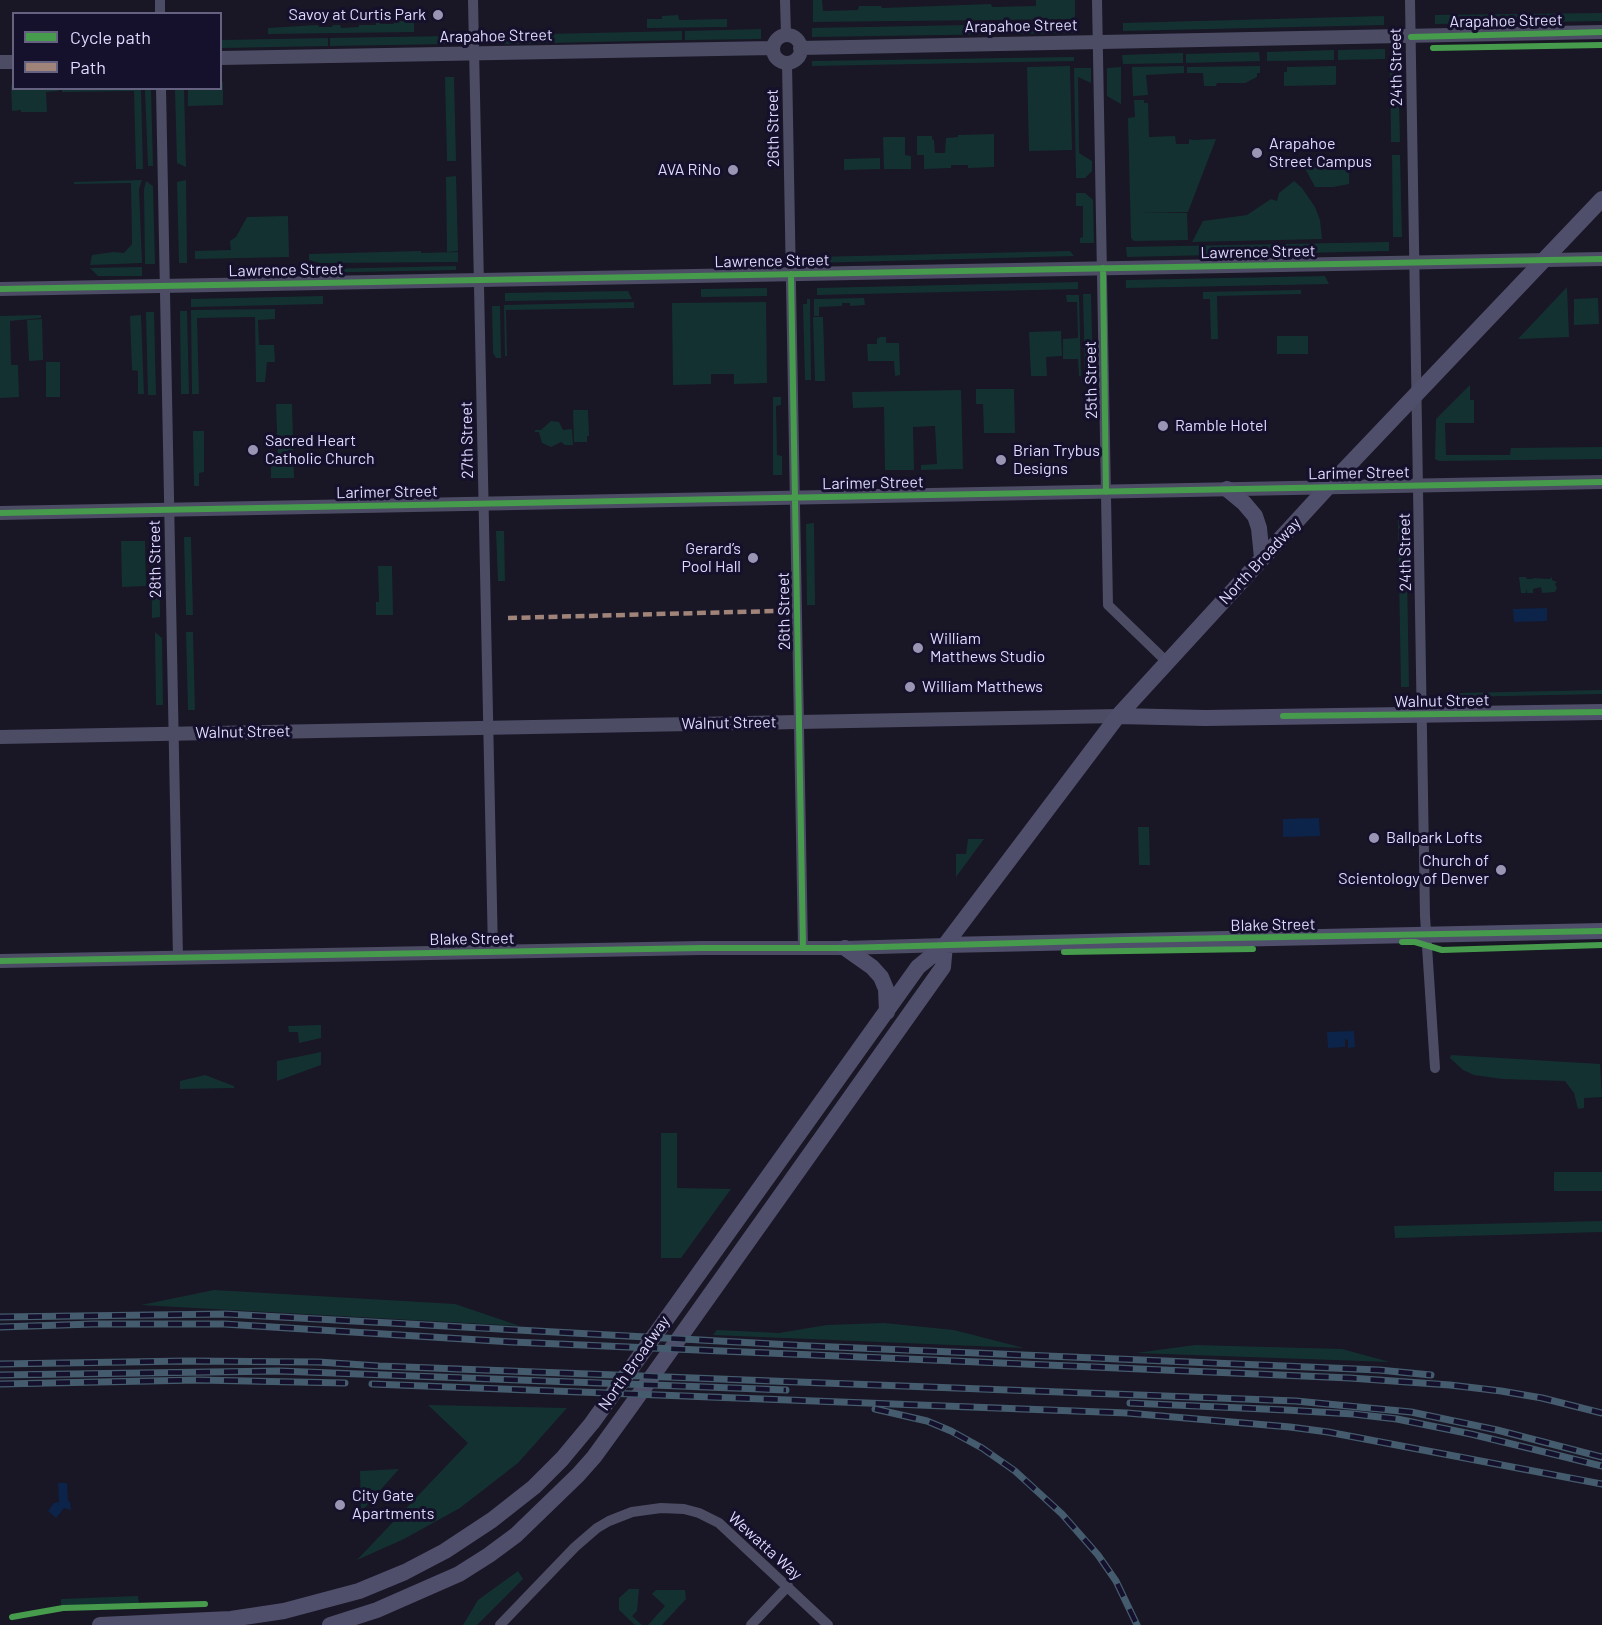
<!DOCTYPE html>
<meta charset="utf-8">
<style>
body{margin:0}
#map{position:relative;width:1602px;height:1625px;overflow:hidden;background:#191625;font-family:Barlow,sans-serif}
canvas{display:block}
.legend{position:absolute;left:12px;top:12px;width:210px;height:78px;box-sizing:border-box;background:#15102b;border:2px solid #656180;margin:0;padding:8px 10px;list-style:none;font-size:18px;color:#dedaff}
.legend li{display:flex;align-items:center;gap:12px;height:30px}
.legend b{width:30px;border:2px solid #656180}
</style>
<div id="map">
<canvas width="1602" height="1625"></canvas>
<ul class="legend">
<li><b style="height:8px;background:#469c4c"></b>Cycle path</li>
<li><b style="height:8px;background:#a18479"></b>Path</li>
</ul>
</div>
<script>
const context = document.querySelector('canvas').getContext('2d');
context.lineJoin = 'round';
function fillPath(path, color) {
  context.fillStyle = color;
  context.fill(path, 'evenodd');
}
function poly(rows) {
  const path = new Path2D();
  for (const r of rows) {
    if (r.length === 3) {
      path.moveTo(r[0] + r[2], r[1]);
      path.arc(r[0], r[1], r[2], 0, 2 * Math.PI);
      continue;
    }
    path.moveTo(r[0], r[1]);
    for (let i = 2; i < r.length; i += 2) path.lineTo(r[i], r[i + 1]);
  }
  return path;
}
function trace(path, color, width, dash) {
  context.strokeStyle = color;
  context.lineWidth = width;
  context.lineCap = dash ? 'butt' : 'round';
  context.setLineDash(dash || []);
  context.stroke(path);
}
function drawText(font, color, halo, rows, align = 'center') {
  context.font = font + ' Barlow,sans-serif';
  context.lineWidth = 6;
  context.setLineDash([]);
  context.textBaseline = 'middle';
  context.strokeStyle = halo;
  context.fillStyle = color;
  for (const [text, x, y, turn = 0] of rows) {
    context.save();
    context.translate(x, y);
    context.rotate((+turn || 0) * Math.PI / 180);
    context.textAlign = isNaN(turn) ? turn : align;
    if (halo) context.strokeText(text, 0, 0);
    context.fillText(text, 0, 0);
    context.restore();
  }
}
fillPath(poly([
 [813,0,822,0,823,11,858,10,859,6,881,6,882,8,991,4,992,7,1036,6,1036,0,1075,0,1075,19,813,22],
 [1602,13,1602,21,1435,24,1435,15],
 [678,15,679,20,727,19,727,27,647,28,647,19,662,19,662,16],
 [1384,16,1384,25,1123,31,1123,23],
 [376,17,380,17,380,24,394,24,394,21,408,21,408,18,414,18,414,32,268,34,268,28,318,25,319,27,332,27,333,25,340,25,341,28,359,27,359,25,376,25],
 [1073,23,1073,33,812,37,812,28],
 [761,29,761,39,685,40,685,31],
 [682,31,682,40,504,44,504,40,498,40,498,35],
 [449,36,450,44,330,46,330,38],
 [328,38,328,46,221,48,221,40],
 [1385,49,1385,59,1338,60,1338,50],
 [1334,50,1334,60,1267,61,1267,52],
 [1259,52,1260,61,1186,63,1186,54],
 [1183,53,1183,63,1123,64,1122,55],
 [1074,57,1074,61,812,66,812,61],
 [1398,62,1400,142,1391,142,1390,63],
 [1070,66,1072,150,1029,151,1027,67],
 [1184,66,1184,73,1146,75,1148,95,1133,96,1132,67],
 [1260,66,1260,73,1257,73,1257,77,1245,83,1217,83,1216,86,1204,86,1203,73,1187,73,1187,67],
 [1336,66,1336,84,1334,85,1284,86,1284,72,1287,72,1287,67],
 [1121,67,1121,104,1107,96,1107,68],
 [1074,68,1091,68,1091,83,1078,77,1079,153,1092,161,1092,171,1085,178,1076,178],
 [445,77,454,77,456,161,447,161],
 [221,82,223,82,223,105,188,106,188,89,220,88],
 [11,85,13,85,14,88,58,89,59,91,46,92,47,112,21,112,21,110,12,111],
 [62,89,141,89,143,169,136,169,134,91,62,92],
 [145,89,151,89,153,166,148,166],
 [175,89,184,89,186,167,177,163],
 [1134,100,1144,100,1144,103,1148,103,1149,137,1175,136,1176,144,1189,144,1189,139,1193,140,1216,139,1188,212,1139,213,1187,213,1188,240,1134,241,1131,238,1128,118,1135,117],
 [994,134,994,167,968,168,968,165,951,165,951,168,924,169,924,155,917,155,917,136,932,136,932,139,934,140,935,153,945,153,946,138,958,137,958,135],
 [883,137,905,137,905,155,911,156,911,169,884,169],
 [1392,155,1400,155,1402,237,1393,237],
 [1317,157,1349,157,1349,184,1333,187,1315,187,1306,170],
 [880,158,880,169,844,170,844,159],
 [456,176,458,251,447,252,446,177],
 [142,180,139,189,142,263,90,265,92,255,113,252,124,253,132,244,131,183,74,184,74,182],
 [186,180,187,263,179,263,177,182],
 [146,181,153,186,155,264,145,264,144,189],
 [1294,181,1302,188,1315,207,1320,220,1322,239,1192,242,1203,221,1247,215,1271,199,1277,201,1279,193],
 [1076,193,1085,193,1093,200,1094,243,1080,243,1080,238,1083,237,1083,206,1076,206],
 [288,216,289,257,195,259,195,251,231,250,230,241,236,237,247,217],
 [1389,242,1389,251,1127,257,1126,247],
 [421,251,421,253,458,252,458,262,320,263,309,260,309,254],
 [1070,251,1074,256,813,263,813,257],
 [305,266,322,269,456,266,456,270,306,273],
 [142,267,142,276,98,276,90,268],
 [1325,276,1329,284,1126,288,1126,280],
 [1078,282,1078,289,817,295,817,288],
 [1567,287,1569,337,1518,339],
 [767,288,767,296,701,297,701,289],
 [1301,290,1301,294,1217,296,1218,339,1211,339,1210,299,1203,299,1203,292],
 [628,291,632,299,505,301,505,293],
 [1083,294,1091,294,1093,376,1085,376],
 [1066,295,1079,295,1081,376,1079,376,1078,359,1063,359,1063,339,1078,338,1077,302,1067,302],
 [323,296,323,304,191,307,191,299],
 [864,298,865,305,850,306,850,303,842,303,842,306,819,307,819,316,814,316,814,299],
 [1598,298,1599,324,1574,325,1574,299],
 [807,299,810,299,811,380,805,380,803,304,807,304],
 [634,302,634,308,506,310,507,356,505,356,504,305],
 [766,302,767,383,734,384,734,374,711,374,711,384,673,385,672,303],
 [492,306,500,306,501,358,496,358,493,353],
 [275,309,275,319,258,320,259,345,274,345,275,362,267,362,265,382,256,382,255,317,197,318,199,394,192,394,191,310],
 [180,311,187,311,189,394,181,394],
 [146,312,154,312,156,395,148,395],
 [41,315,41,318,10,321,11,365,18,365,19,397,0,398,0,316],
 [141,315,144,394,138,394,138,371,132,370,130,316],
 [813,317,823,317,825,381,815,381],
 [42,319,43,360,29,361,27,320],
 [1061,331,1062,356,1046,357,1047,376,1031,376,1029,332],
 [1277,336,1308,336,1308,354,1277,354],
 [880,337,886,337,886,343,899,343,900,375,895,376,894,361,868,361,867,344,877,344,877,339],
 [46,362,60,362,60,397,46,397],
 [1470,385,1470,400,1474,400,1474,423,1445,423,1446,455,1510,455,1511,448,1602,447,1602,459,1439,461,1435,459,1436,419],
 [976,389,1014,389,1015,433,984,433,983,404,976,404],
 [961,390,963,469,921,470,921,465,937,464,935,426,913,427,914,470,885,470,884,407,853,408,852,392],
 [773,397,781,397,781,405,776,406,777,455,782,456,782,475,773,475],
 [276,404,292,404,294,478,271,478,271,459,278,458],
 [573,410,588,410,589,436,587,436,587,442,574,442],
 [551,421,559,422,563,430,572,429,573,445,565,445,561,442,551,447,542,443,539,432,535,432,535,430,541,430],
 [193,431,204,431,204,472,199,473,199,486,194,486],
 [1398,516,1406,516,1409,687,1401,687],
 [814,523,815,605,807,605,806,524],
 [496,531,504,531,505,581,498,581],
 [184,537,191,537,193,615,186,615],
 [159,538,160,617,152,618,151,539],
 [121,541,145,541,146,586,122,587],
 [378,566,392,566,393,615,376,615,376,602,379,602],
 [1519,577,1526,577,1527,579,1533,579,1533,578,1550,579,1552,577,1552,580,1557,582,1555,584,1557,588,1555,592,1542,593,1541,587,1533,589,1533,593,1527,593,1527,588,1526,593,1521,593],
 [155,632,162,638,163,705,156,705],
 [186,632,193,632,195,710,188,710],
 [1602,690,1602,694,1458,697,1458,693],
 [1138,827,1149,827,1150,865,1139,865],
 [968,839,984,839,956,877,956,854,966,854],
 [321,1025,321,1038,299,1043,298,1032,289,1032,288,1026],
 [321,1052,321,1065,277,1081,277,1061],
 [1451,1055,1600,1064,1602,1097,1584,1098,1584,1108,1578,1109,1574,1093,1565,1081,1502,1079,1474,1075,1463,1070,1450,1058],
 [205,1075,234,1086,234,1088,180,1089,180,1081],
 [661,1133,677,1133,677,1188,731,1189,681,1258,661,1258],
 [1554,1172,1602,1172,1602,1191,1554,1191],
 [1602,1221,1602,1232,1395,1238,1394,1226],
 [214,1290,455,1304,520,1326,141,1305],
 [884,1323,954,1330,1024,1348,713,1335,717,1330,779,1333,827,1325],
 [1195,1345,1342,1349,1390,1362,1136,1353],
 [428,1405,567,1408,518,1463,460,1508,404,1539,357,1560,468,1443],
 [399,1469,361,1512,360,1471],
 [518,1571,523,1579,477,1625,463,1625,478,1600],
 [629,1589,639,1589,637,1611,632,1616,642,1625,635,1625,619,1610,619,1598],
 [656,1590,685,1590,686,1599,662,1625,648,1625,665,1606,652,1594],
 [138,1596,139,1604,61,1606,61,1599]
]), '#143131');
fillPath(poly([
 [1547,608,1547,621,1514,622,1513,609],
 [1319,818,1320,836,1283,837,1283,819],
 [1354,1031,1355,1047,1348,1048,1348,1040,1345,1039,1345,1047,1328,1048,1327,1032],
 [58,1483,67,1483,68,1501,70,1502,71,1510,64,1508,56,1518,48,1511,54,1503,59,1502]
]), '#0d244a');
trace(poly([
 [160,0,160,14],
 [473,0,493,952],
 [785,0,786,35],
 [1097,0,1108,605,1167,662],
 [1410,0,1425,916,1435,1068],
 [787,63,803,948],
 [161,88,178,958],
 [500,1625,575,1547,597,1528,609,1521,632,1512,661,1508,684,1509,699,1513,719,1523,828,1625],
 [751,1625,788,1586]
]), '#4c4c65', 10);
trace(poly([
 [787,49,14],
 [800,48,1602,32],
 [220,58,773,48],
 [0,62,14,62],
 [0,289,1602,259],
 [0,513,1602,482],
 [0,737,1118,716],
 [0,961,701,948,845,948,945,945]
]), '#4c4c65', 14);
trace(poly([
 [1227,489,1244,503,1255,516,1259,528,1262,558],
 [1118,716,1205,718,1602,712],
 [945,945,1602,931],
 [845,948,872,967,881,977,886,989,887,1012],
 [100,1625,231,1619,284,1611,359,1591,405,1572,445,1551,492,1520,534,1487,562,1459,592,1423,918,967,945,945,1118,716,1327,488,1602,199],
 [330,1625,377,1610,459,1574,489,1555,516,1535,578,1475,594,1457,631,1406,943,967,945,945]
]), '#504f6b', 16);
const rail = poly([
 [0,1317,226,1314,810,1346,1379,1370,1431,1375],
 [0,1327,93,1324,224,1324,512,1342,1350,1378,1450,1385,1501,1391,1542,1398,1602,1413],
 [0,1364,187,1361,318,1362,379,1366,1296,1401,1411,1412,1497,1430,1602,1457],
 [0,1375,279,1371,786,1390],
 [0,1384,198,1380,345,1383],
 [372,1384,1127,1413,1290,1427,1328,1432,1602,1484],
 [1130,1403,1286,1410,1353,1414,1397,1419,1471,1434,1602,1466],
 [875,1409,927,1421,951,1431,982,1448,1015,1471,1062,1514,1098,1555,1116,1581,1137,1625]
]);
trace(rail, '#455c6e', 7);
trace(rail, '#15102b', 4.5, [14]);
trace(poly([
 [508,618,775,611]
]), '#a18479', 4.5, [9, 4.5]);
trace(poly([
 [1411,37,1602,32],
 [1433,48,1602,45],
 [1103,268,1106,492],
 [791,274,803,948],
 [0,289,1602,259],
 [0,513,1602,482],
 [1283,716,1602,712],
 [1402,942,1415,942,1442,950,1602,945],
 [1064,952,1253,949],
 [0,961,701,948,845,948,1123,940,1602,931],
 [12,1617,63,1608,205,1604]
]), '#469c4c', 6);
for (const [x, y, r, color] of [
 [438,15,6,"#9995b3"],
 [1257,153,6,"#9995b3"],
 [733,170,6,"#9995b3"],
 [1163,426,6,"#9995b3"],
 [253,450,6,"#9995b3"],
 [1001,460,6,"#9995b3"],
 [753,558,6,"#9995b3"],
 [918,648,6,"#9995b3"],
 [910,687,6,"#9995b3"],
 [1374,838,6,"#9995b3"],
 [1501,870,6,"#9995b3"],
 [340,1505,6,"#9995b3"]
]) {
  const dot = new Path2D();
  dot.arc(x, y, r, 0, 2 * Math.PI);
  context.fillStyle = color;
  context.fill(dot);
  trace(dot, '#15102b', 2);
}
drawText('16px', '#dedaff', '#15102b', [
 ["Savoy at Curtis Park",426,15,"right"],
 ["Arapahoe",1269,144],
 ["Street Campus",1269,162],
 ["AVA RiNo",721,170,"right"],
 ["Ramble Hotel",1175,426],
 ["Sacred Heart",265,441],
 ["Catholic Church",265,459],
 ["Brian Trybus",1013,451],
 ["Designs",1013,469],
 ["Gerard’s",741,549,"right"],
 ["Pool Hall",741,567,"right"],
 ["William",930,639],
 ["Matthews Studio",930,657],
 ["William Matthews",922,687],
 ["Ballpark Lofts",1386,838],
 ["Church of",1489,861,"right"],
 ["Scientology of Denver",1489,879,"right"],
 ["City Gate",352,1496],
 ["Apartments",352,1514]
], 'left');
drawText('16px', '#dedaff', '#15102b', [
 ["Arapahoe Street",1506,21,-1],
 ["Arapahoe Street",1021,26,-1],
 ["Arapahoe Street",496,36,-1],
 ["24th Street",1396,67,-91],
 ["26th Street",773,128,-91],
 ["Lawrence Street",1258,252,-1],
 ["Lawrence Street",772,261,-1],
 ["Lawrence Street",286,270,-1],
 ["25th Street",1091,380,-91],
 ["27th Street",467,440,-91],
 ["Larimer Street",1359,473,-1],
 ["Larimer Street",873,483,-1],
 ["Larimer Street",387,492,-1],
 ["24th Street",1405,552,-91],
 ["28th Street",155,559,-91],
 ["North Broadway",1260,561,-47],
 ["26th Street",784,611,-91],
 ["Walnut Street",1442,701,-1],
 ["Walnut Street",729,723,-1],
 ["Walnut Street",243,732,-1],
 ["Blake Street",1273,925,-1],
 ["Blake Street",472,939,-1],
 ["North Broadway",634,1363,-55],
 ["Wewatta Way",765,1546,42]
]);
</script>
